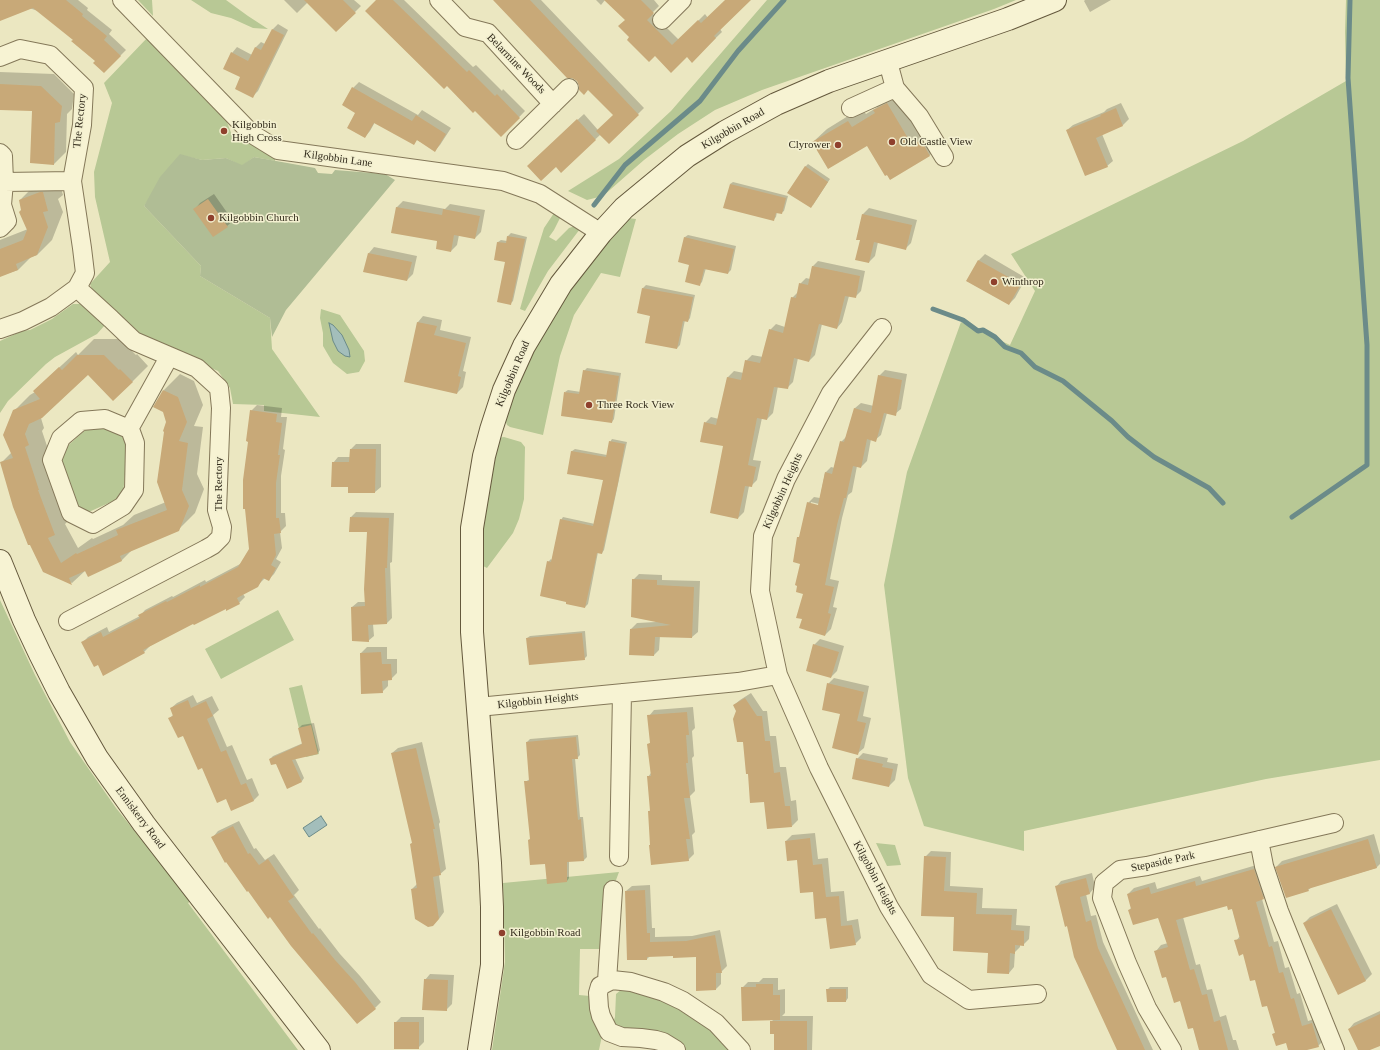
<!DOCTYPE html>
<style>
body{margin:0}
canvas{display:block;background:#ebe7c1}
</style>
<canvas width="1380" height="1050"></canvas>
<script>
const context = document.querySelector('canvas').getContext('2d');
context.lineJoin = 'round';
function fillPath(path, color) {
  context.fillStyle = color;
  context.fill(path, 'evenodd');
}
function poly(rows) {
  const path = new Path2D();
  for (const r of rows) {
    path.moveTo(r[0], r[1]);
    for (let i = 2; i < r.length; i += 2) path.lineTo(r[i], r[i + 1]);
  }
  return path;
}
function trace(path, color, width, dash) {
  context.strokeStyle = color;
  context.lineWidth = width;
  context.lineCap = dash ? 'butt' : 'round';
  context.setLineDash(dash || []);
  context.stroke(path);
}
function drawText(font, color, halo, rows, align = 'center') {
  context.font = font + ' Georgia,serif';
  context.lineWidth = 3;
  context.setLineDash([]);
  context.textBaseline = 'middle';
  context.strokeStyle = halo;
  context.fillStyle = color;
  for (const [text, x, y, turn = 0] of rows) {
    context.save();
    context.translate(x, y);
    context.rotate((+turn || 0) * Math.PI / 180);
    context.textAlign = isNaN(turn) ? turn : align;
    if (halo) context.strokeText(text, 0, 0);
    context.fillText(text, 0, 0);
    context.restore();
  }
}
fillPath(poly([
 [138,0,152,0,153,16],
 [191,0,226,0,248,16,268,29,253,28,231,18,211,13],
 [767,0,1016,0,994,9,762,90,715,110,678,134,644,160,603,196,587,200,568,191,619,159,671,111],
 [1346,0,1380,0,1380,760,1266,779,1024,831,1024,851,924,826,908,778,884,585,907,472,961,322,1010,345,1035,291,1011,254,1243,141,1346,81,1345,32],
 [148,37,224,114,233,138,247,141,275,156,275,161,254,157,242,166,226,158,202,160,180,155,144,206,201,266,200,276,270,318,272,349,320,417,264,411,264,405,233,404,230,388,218,371,167,350,121,323,94,295,90,284,110,262,95,197,94,172,112,103,104,83],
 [558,207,563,212,554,230,549,237,556,241,569,228,575,226,580,229,548,271,525,311,520,309,530,273,544,228],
 [628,218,636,219,620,277,601,273,574,315,560,356,543,435,510,427,507,425,505,419,509,400,540,333,587,262],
 [73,304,80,304,86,308,105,325,97,334,55,357,46,364,8,401,0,413,0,341,22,331,30,330,52,319],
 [321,309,340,315,364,351,365,361,359,372,347,374,333,363,323,346,323,333,320,318],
 [92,424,124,435,127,443,127,454,123,494,120,498,91,511,82,512,77,506,60,458,62,451],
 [504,437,521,442,525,447,524,499,519,519,513,533,487,568,483,566,482,540,484,515,498,438],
 [0,600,35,675,70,742,116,808,191,901,188,903,298,1050,0,1050],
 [278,610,294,640,221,679,205,649],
 [302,685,319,754,306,757,289,688],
 [876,843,895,845,901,865,887,866],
 [619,872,609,899,600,949,580,949,579,995,590,996,603,1031,599,1050,492,1050,505,962,503,883],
 [622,989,648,993,695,1015,733,1050,686,1050,675,1042,619,1029,613,1023,615,1017,616,994]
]), '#b8c895');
fillPath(poly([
 [180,154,202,160,226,158,242,165,254,157,315,168,318,173,332,174,335,170,385,174,395,180,286,310,272,337,270,318,200,276,201,266,144,206,160,177]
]), '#b0bd95');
const water = poly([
 [329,323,333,325,342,335,349,350,350,357,345,356,338,351,333,341,329,323],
 [321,816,327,825,309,837,303,828,321,816]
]);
fillPath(water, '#a3bebb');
trace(water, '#6b8b89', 1);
fillPath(poly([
 [23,0,78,0,88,8,87,10,112,30,109,34,126,50,104,72,96,61,74,40,38,11,29,8],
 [284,0,354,0,361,6,336,31,308,2,297,13],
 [377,0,404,0,473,67,476,65,502,91,503,89,525,111,501,136],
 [497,0,541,0,644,108,609,143,600,135,561,171,556,166,534,160,584,114,598,130,614,115],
 [596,0,605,0,601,5],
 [606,0,654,0,659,6,652,13,679,40,705,14,708,18,726,0,750,0,720,29,722,32,692,61,687,56,655,55,631,37,626,20],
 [1085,0,1111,0,1090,12,1084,1],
 [278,24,288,30,258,91,253,96,241,77,232,53,237,47,252,55,256,47,261,42,265,44,273,29],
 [0,72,54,74,74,94,72,109,67,114,66,152,54,164,33,110,0,109],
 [359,82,418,115,422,110,451,128,440,145,435,150,417,140,375,122,370,131,365,137,357,113,343,105,353,88],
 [900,91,943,142,930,155,890,179,867,144,813,142,827,129,861,108,866,114,876,108,888,96],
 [1121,103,1129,119,1123,125,1102,134,1113,161,1107,166,1067,130,1073,125,1104,112,1107,109],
 [808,164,830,179,813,205,805,167],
 [58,178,63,195,58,199,63,212,52,240,37,255,31,257,18,270,0,276,0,240,28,229,20,200,35,185],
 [733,182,788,196,784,211,781,213,777,212,776,217,773,220,730,184],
 [214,194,233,221,227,226,195,209,200,203],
 [403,201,445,209,450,204,485,210,481,232,475,238,459,235,457,245,451,251,438,240,393,232,397,207],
 [869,208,917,220,911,243,906,248,878,242,875,256,869,262,861,240,863,214],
 [511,233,527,237,513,301,510,304,507,261,495,259,498,242,501,240,507,241,508,236],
 [688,235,736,246,731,270,728,273,706,268,702,282,700,284,690,264,685,237],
 [374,247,417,256,413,274,407,280,365,271,369,253],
 [985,254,1026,278,1015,298,1009,304,967,281,979,260],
 [818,261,865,271,861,291,855,297,849,296,842,322,837,328,822,324,815,355,809,361,798,358,793,382,787,388,778,386,773,413,767,419,762,418,753,460,761,461,757,480,751,486,749,486,744,512,738,518,724,446,705,423,711,417,719,419,728,377,734,371,744,373,746,361,752,355,763,357,770,330,776,324,785,327,792,298,798,292,800,284,806,278,810,279,812,267],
 [646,285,695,295,690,318,688,321,685,320,680,345,677,348,651,315,638,312,643,288],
 [423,316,442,320,440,330,471,337,463,371,466,372,463,387,457,393,405,381,418,322],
 [94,339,120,339,136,355,137,354,148,366,132,382,88,373,41,418,44,428,42,431,71,518,65,524,78,548,92,538,93,539,123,525,134,515,166,502,167,422,164,390,180,374,194,381,203,405,194,426,203,427,197,474,204,489,195,513,178,530,132,550,121,561,86,570,72,583,43,571,1,463,12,452,14,411,30,395,35,392,50,376,76,352,78,355],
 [587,368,621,373,614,419,612,422,565,392,568,390,581,392,584,371],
 [885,370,907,374,901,409,895,414,887,413,881,435,875,440,871,439,867,461,861,467,857,466,852,492,848,495,842,518,830,579,839,581,833,607,837,608,831,629,825,635,803,618,805,593,798,538,801,535,808,503,814,497,820,498,825,473,831,467,835,468,841,442,847,436,855,408,861,403,874,406,879,376],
 [811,502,823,505,822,507,811,504],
 [257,405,282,408,281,417,287,417,283,449,285,450,281,476,281,513,285,513,286,526,280,532,282,548,276,559,281,562,274,574,268,580,265,578,257,586,243,594,245,597,239,603,194,622,150,646,144,652,98,663,82,643,88,637,107,627,109,632,140,616,145,610,172,596,173,597,205,580,206,582,242,563,250,549,249,441,251,411],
 [612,439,627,442,604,550,602,553,598,552,588,604,585,607,548,562,551,559,552,560,561,520,563,517,595,524,604,480,568,473,572,451,575,449,607,455,610,442],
 [356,444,381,444,381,487,375,492,349,486,333,463,338,457,350,457,351,449],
 [356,512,394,513,392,562,390,563,392,618,387,623,373,624,374,636,368,641,352,607,358,602,366,602,368,531,351,517],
 [639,574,662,575,662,580,700,581,698,632,692,637,660,636,659,650,654,655,631,629,637,623,656,622,633,580],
 [585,631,587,656,584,659,527,638,530,636],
 [820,639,844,646,837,671,831,677,814,645],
 [367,647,387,647,387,659,397,659,397,673,391,679,388,679,388,686,382,692,362,693,361,653],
 [834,678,869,686,863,716,871,718,864,748,858,753,828,684],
 [751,693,763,711,767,711,770,736,776,736,780,767,786,767,791,801,796,800,798,820,792,826,765,800,749,772,744,741,737,711,734,705,740,700],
 [193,695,197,703,212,696,219,710,213,715,227,747,232,745,247,780,252,778,259,795,253,801,226,798,203,767,183,735,170,718,174,714,171,708,177,703],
 [693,707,695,728,692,731,694,756,692,758,695,791,690,796,695,832,692,835,694,854,688,860,649,811,651,810,648,777,651,773,649,744,651,742,649,716,654,710],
 [314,723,320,750,318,753,295,758,304,778,302,781,288,787,276,763,270,759,273,756,303,743,299,728,302,725],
 [578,735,580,755,577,758,575,758,580,817,583,817,587,857,584,860,569,861,569,878,567,881,546,863,531,838,525,782,530,779,527,742,530,739],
 [422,742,440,822,439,824,446,869,439,875,444,912,439,919,412,889,417,884,411,844,413,842,392,753,398,748],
 [863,753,888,758,887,762,898,764,895,780,889,786,857,759],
 [239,821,254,849,256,848,265,860,274,854,299,890,294,895,319,929,320,928,340,954,360,976,381,1002,375,1008,213,837,218,831],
 [815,833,818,859,828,858,831,892,844,891,847,921,858,919,861,938,855,944,826,917,798,859,786,841,792,835],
 [1374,834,1380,855,1380,864,1376,868,1312,887,1308,890,1276,867,1282,861],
 [931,851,951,852,950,886,983,888,982,908,1017,909,1016,925,1030,926,1029,939,1023,945,1020,945,1020,947,1015,952,1014,967,1009,973,955,916,925,857],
 [1260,864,1269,892,1262,899,1274,942,1278,941,1285,968,1289,967,1297,994,1300,993,1308,1021,1318,1018,1324,1040,1318,1046,1303,1050,1289,1050,1287,1042,1273,1034,1276,1032,1268,1004,1244,953,1236,941,1240,936,1232,908,1228,905,1183,917,1196,965,1200,964,1207,990,1212,989,1220,1017,1226,1015,1233,1040,1236,1040,1239,1050,1200,1050,1193,1027,1156,951,1161,945,1168,943,1159,917,1129,910,1132,907,1128,894,1134,888,1155,882,1157,889,1200,876,1202,881],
 [1092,873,1095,887,1090,893,1086,894,1091,916,1096,915,1103,942,1153,1050,1118,1050,1067,925,1056,887,1061,881],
 [650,885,652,928,655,928,655,937,692,936,720,930,727,966,721,972,721,984,716,989,697,956,650,956,647,959,626,891,632,886],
 [1337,904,1372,974,1366,980,1338,993,1304,923,1310,917],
 [430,974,454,975,452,1004,446,1010,425,980],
 [763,978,778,978,778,990,785,989,785,1013,782,1016,813,1016,812,1050,775,1050,775,1033,771,1022,774,1019,742,988,748,982,759,982],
 [830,987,848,987,848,998,846,1001,827,990],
 [1380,1011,1380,1044,1368,1050,1359,1050,1349,1029,1354,1023],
 [401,1017,424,1017,424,1042,418,1048,395,1023]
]), '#0003');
trace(poly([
 [594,205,625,165,700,101,738,51,784,0],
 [933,309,963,320,978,331,983,330,995,337,1005,347,1021,353,1035,367,1063,381,1112,421,1128,437,1154,457,1209,488,1223,503],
 [1292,517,1367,465,1367,345,1348,78,1350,0]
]), '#6b8b89', 5);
fillPath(poly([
 [0,0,66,0,83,14,82,16,107,36,104,40,121,56,104,73,93,63,95,61,71,41,73,40,33,8,0,21],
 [304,0,343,0,356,13,336,32],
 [376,0,393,0,467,72,469,70,495,96,497,94,520,118,501,137,475,111,473,113,447,86,444,89,365,11],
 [493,0,530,0,639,115,609,144,596,131,613,115,588,90,584,95,579,90,579,86,577,81,572,78,567,78],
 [604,0,641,0,654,13,647,20,672,45,698,20,701,23,725,0,751,0,714,36,716,38,692,63,687,57,671,73,655,56,649,62,627,40,629,37,618,26,625,20],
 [272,29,284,35,253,98,235,89,240,77,223,69,231,52,248,61,255,47,261,50],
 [0,84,41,86,62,106,60,122,55,123,54,165,30,163,32,111,0,110],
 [352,87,412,121,416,115,446,134,435,152,417,140,414,145,374,123,365,138,347,128,355,113,342,105],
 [887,103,912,145,921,140,930,156,890,180,887,175,885,176,867,146,828,169,812,142,848,121,852,127,875,113,873,110],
 [1116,108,1123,126,1096,138,1108,167,1085,176,1066,130,1101,116,1100,115],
 [577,119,596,140,561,173,556,167,541,181,527,166],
 [805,166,828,182,811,208,787,193],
 [730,184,786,198,782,214,776,213,774,221,723,208],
 [40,192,43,192,48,211,43,212,48,227,37,255,16,264,18,270,0,277,0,249,23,240,27,230,19,212,21,210,19,200],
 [208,199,228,227,213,237,193,209],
 [396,207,442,215,443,209,480,216,475,239,454,235,451,252,436,249,437,241,391,233],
 [862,214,912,225,906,250,874,242,869,263,855,260,860,240,856,240],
 [507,236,525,239,511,305,497,302,505,262,494,260,497,242,506,243],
 [684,237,734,249,728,274,704,269,700,286,685,282,689,265,678,262],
 [368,253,412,262,407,281,363,272],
 [978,260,1021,284,1009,305,966,281],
 [812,266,860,276,856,298,845,296,837,329,819,324,809,362,794,358,788,389,774,387,767,420,757,418,748,465,756,467,752,487,745,486,738,519,710,513,723,446,700,442,704,422,716,425,727,377,741,380,745,360,760,363,769,329,783,333,791,297,796,298,799,283,808,285],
 [642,288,693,297,688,322,683,321,677,349,645,343,650,316,637,313],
 [417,322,437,326,434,335,466,343,458,376,461,377,457,394,404,382],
 [77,355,104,355,119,370,120,369,133,382,113,401,88,375,42,418,29,424,25,434,29,445,25,447,39,490,38,490,55,535,48,538,61,563,76,553,77,554,118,535,116,530,167,510,157,482,164,432,163,431,166,422,163,412,153,407,163,390,178,397,187,422,179,441,188,443,182,490,189,506,179,531,120,556,122,561,88,577,85,571,69,578,72,585,43,572,30,545,28,545,13,507,0,462,13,458,3,435,13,410,40,399,33,391,59,367,62,370],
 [583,370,619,376,612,423,561,416,564,392,579,394],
 [878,375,902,380,896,416,884,413,876,442,867,439,861,468,853,466,846,498,844,498,837,525,825,585,834,587,828,613,831,614,825,636,799,628,802,619,796,618,803,594,796,592,797,586,795,585,800,564,793,562,797,537,799,537,807,502,818,505,825,472,832,474,840,441,844,442,854,408,871,413],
 [250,410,277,414,276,422,282,423,278,455,280,455,276,483,276,518,279,518,281,533,274,534,276,555,271,565,276,568,269,581,263,578,258,587,237,598,240,604,226,611,226,609,194,625,193,624,143,650,145,653,103,676,98,665,94,667,81,642,101,632,103,637,140,618,138,615,166,601,167,602,200,585,200,587,238,567,249,549,245,509,243,509,243,480,248,442,246,441],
 [609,441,625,444,618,483,602,554,597,553,585,608,566,604,566,602,540,596,547,561,551,562,560,519,593,526,603,480,567,474,571,451,606,457],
 [350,449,376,449,375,493,348,493,348,487,331,487,332,462,349,462],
 [350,517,389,518,387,568,385,568,387,624,368,625,369,642,352,641,351,607,365,606,364,589,367,532,349,532],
 [632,579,657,580,657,585,694,587,692,638,655,637,654,656,629,655,630,629,671,625,631,617],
 [582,633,585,660,529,665,526,638],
 [813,644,839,652,831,678,806,671],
 [381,652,382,664,391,664,392,680,382,681,383,693,361,694,360,653],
 [827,683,864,692,857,721,866,723,858,755,832,748,840,714,822,710],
 [745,698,757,716,762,716,765,741,770,741,774,773,780,772,785,806,790,806,792,827,767,829,764,802,750,803,748,774,746,774,743,742,737,742,733,719,736,711,733,705],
 [188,700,191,708,206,701,213,716,207,719,221,752,226,750,241,785,246,783,254,801,231,811,226,799,217,803,202,768,198,770,183,736,178,738,168,718,173,716,170,708],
 [687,712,689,735,686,735,688,763,686,763,690,798,684,798,690,839,686,839,689,861,651,865,649,845,650,845,648,811,650,811,647,776,651,776,647,744,650,743,647,715],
 [311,725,318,754,292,760,302,782,287,789,276,764,271,765,269,759,302,744,298,728],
 [576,737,578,759,572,759,578,820,581,819,584,861,567,862,567,882,547,884,545,864,530,865,528,840,530,839,524,781,529,781,526,742],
 [416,748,435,829,433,829,441,875,433,877,439,919,433,926,428,927,415,919,411,889,417,888,410,844,412,843,391,753],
 [856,758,883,764,882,767,893,769,889,787,852,779],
 [233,826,248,854,250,853,259,865,268,859,294,897,288,901,312,934,313,933,335,960,355,982,376,1009,357,1024,291,946,270,917,268,919,248,891,247,892,226,862,225,863,211,837],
 [810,838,813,865,822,864,826,897,839,896,841,926,852,925,856,945,830,949,826,918,815,919,813,892,800,893,797,860,787,861,785,841],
 [1368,839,1377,868,1308,889,1309,891,1286,898,1275,867],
 [924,856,946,857,944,891,977,893,976,914,1012,915,1011,930,1024,931,1024,946,1015,945,1015,954,1010,953,1009,974,987,973,988,953,953,951,954,917,921,916],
 [1254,869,1264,899,1256,902,1269,947,1272,946,1279,973,1283,972,1291,999,1294,998,1302,1026,1312,1023,1319,1047,1307,1050,1288,1050,1286,1043,1276,1046,1272,1034,1275,1033,1267,1006,1262,1007,1255,980,1250,981,1243,954,1239,956,1234,940,1240,939,1232,909,1228,910,1227,906,1176,920,1190,970,1194,969,1202,995,1207,994,1214,1022,1220,1020,1228,1050,1199,1050,1193,1028,1188,1029,1180,1001,1174,1003,1166,977,1162,978,1154,951,1168,947,1158,918,1133,925,1128,910,1131,909,1127,894,1149,887,1151,894,1195,881,1196,886],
 [1086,878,1090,894,1080,897,1086,922,1091,920,1098,948,1145,1050,1117,1050,1074,957,1067,926,1065,927,1055,886],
 [645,890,647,933,650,933,650,942,686,941,715,935,722,973,716,973,716,990,696,991,696,957,673,958,673,956,647,957,647,960,627,960,625,891],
 [1331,909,1366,981,1338,995,1303,923],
 [424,979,448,980,447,1011,422,1010],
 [756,984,773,984,773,995,780,995,780,1020,742,1021,741,987,756,987],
 [826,989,846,989,846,1002,827,1002],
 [1380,1014,1380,1046,1370,1050,1358,1050,1348,1029],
 [770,1021,807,1021,807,1050,774,1050,774,1034,770,1034],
 [394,1022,419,1022,419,1049,394,1049]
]), '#c8a978');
const street = poly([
 [122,0,252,134,278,150,503,181,540,194,601,233],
 [439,0,465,27,488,33,553,104],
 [662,20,682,0],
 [0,57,20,49,50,55,84,88,82,125,72,181,82,248,85,273,77,288,111,319,134,341,197,368,219,388,221,408,217,510,222,527,221,537,213,545,206,549,68,621],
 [888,62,895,88,919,116,944,157],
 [851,108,895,88],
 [516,140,569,88],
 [0,153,3,156,4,182,2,205,7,221,0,228],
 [4,182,72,181],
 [882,328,831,393,786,479,763,536,760,591,778,675,819,768,889,907,931,975,969,1000,1037,994],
 [0,329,23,321,51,307,77,288],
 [105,419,129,429,131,432,135,443,134,490,123,506,93,524,71,513,52,460,61,438,81,421,105,419],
 [129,429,169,357],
 [478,707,738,682,778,675],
 [1259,840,1264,866,1279,911,1335,1050],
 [619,857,622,693],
 [607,981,613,890],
 [676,1050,663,1042,656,1040,641,1038,622,1037,609,1032,601,1016,599,1008,598,993,600,986,612,980,631,982,664,992,683,1001,716,1023,741,1050],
 [1172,1050,1147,1008,1127,963,1102,898,1104,883,1120,870,1147,866,1334,823]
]);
const secondary = poly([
 [0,561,24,620,40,654,59,692,97,758,144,824,319,1050],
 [479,1050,492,965,492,907,490,863,472,632,472,528,484,456,491,430,504,390,524,346,561,284,601,233,624,208,687,156,725,132,776,104,829,81,1008,19,1055,0]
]);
trace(street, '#847859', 20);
trace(secondary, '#65593d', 24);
trace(street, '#f7f3d3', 18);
trace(secondary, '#f7f3d3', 22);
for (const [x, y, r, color] of [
 [224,131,4,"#8f402d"],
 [892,142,4,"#8f402d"],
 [838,145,4,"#8f402d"],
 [211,218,4,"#8f402d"],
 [994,282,4,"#8f402d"],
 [589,405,4,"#8f402d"],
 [502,933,4,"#8f402d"]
]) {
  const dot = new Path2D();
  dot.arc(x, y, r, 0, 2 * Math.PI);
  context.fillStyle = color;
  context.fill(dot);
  trace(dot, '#f3f0d0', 1.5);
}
drawText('11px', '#342d1d', '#f3f0d0', [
 ["Belarmine Woods",516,64,46],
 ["The Rectory",80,121,-84],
 ["Kilgobbin Road",733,129,-30],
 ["Kilgobbin Lane",338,159,8],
 ["Kilgobbin Road",513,374,-67],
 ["The Rectory",219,484,-90],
 ["Kilgobbin Heights",783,491,-66],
 ["Kilgobbin Heights",538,701,-6],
 ["Enniskerry Road",140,818,53],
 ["Stepaside Park",1163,862,-12],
 ["Kilgobbin Heights",875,878,62]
]);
drawText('11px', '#342d1d', '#f3f0d0', [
 ["Kilgobbin",232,125],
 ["High Cross",232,138],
 ["Old Castle View",900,142],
 ["Clyrower",830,145,"right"],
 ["Kilgobbin Church",219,218],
 ["Winthrop",1002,282],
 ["Three Rock View",597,405],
 ["Kilgobbin Road",510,933]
], 'left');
</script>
